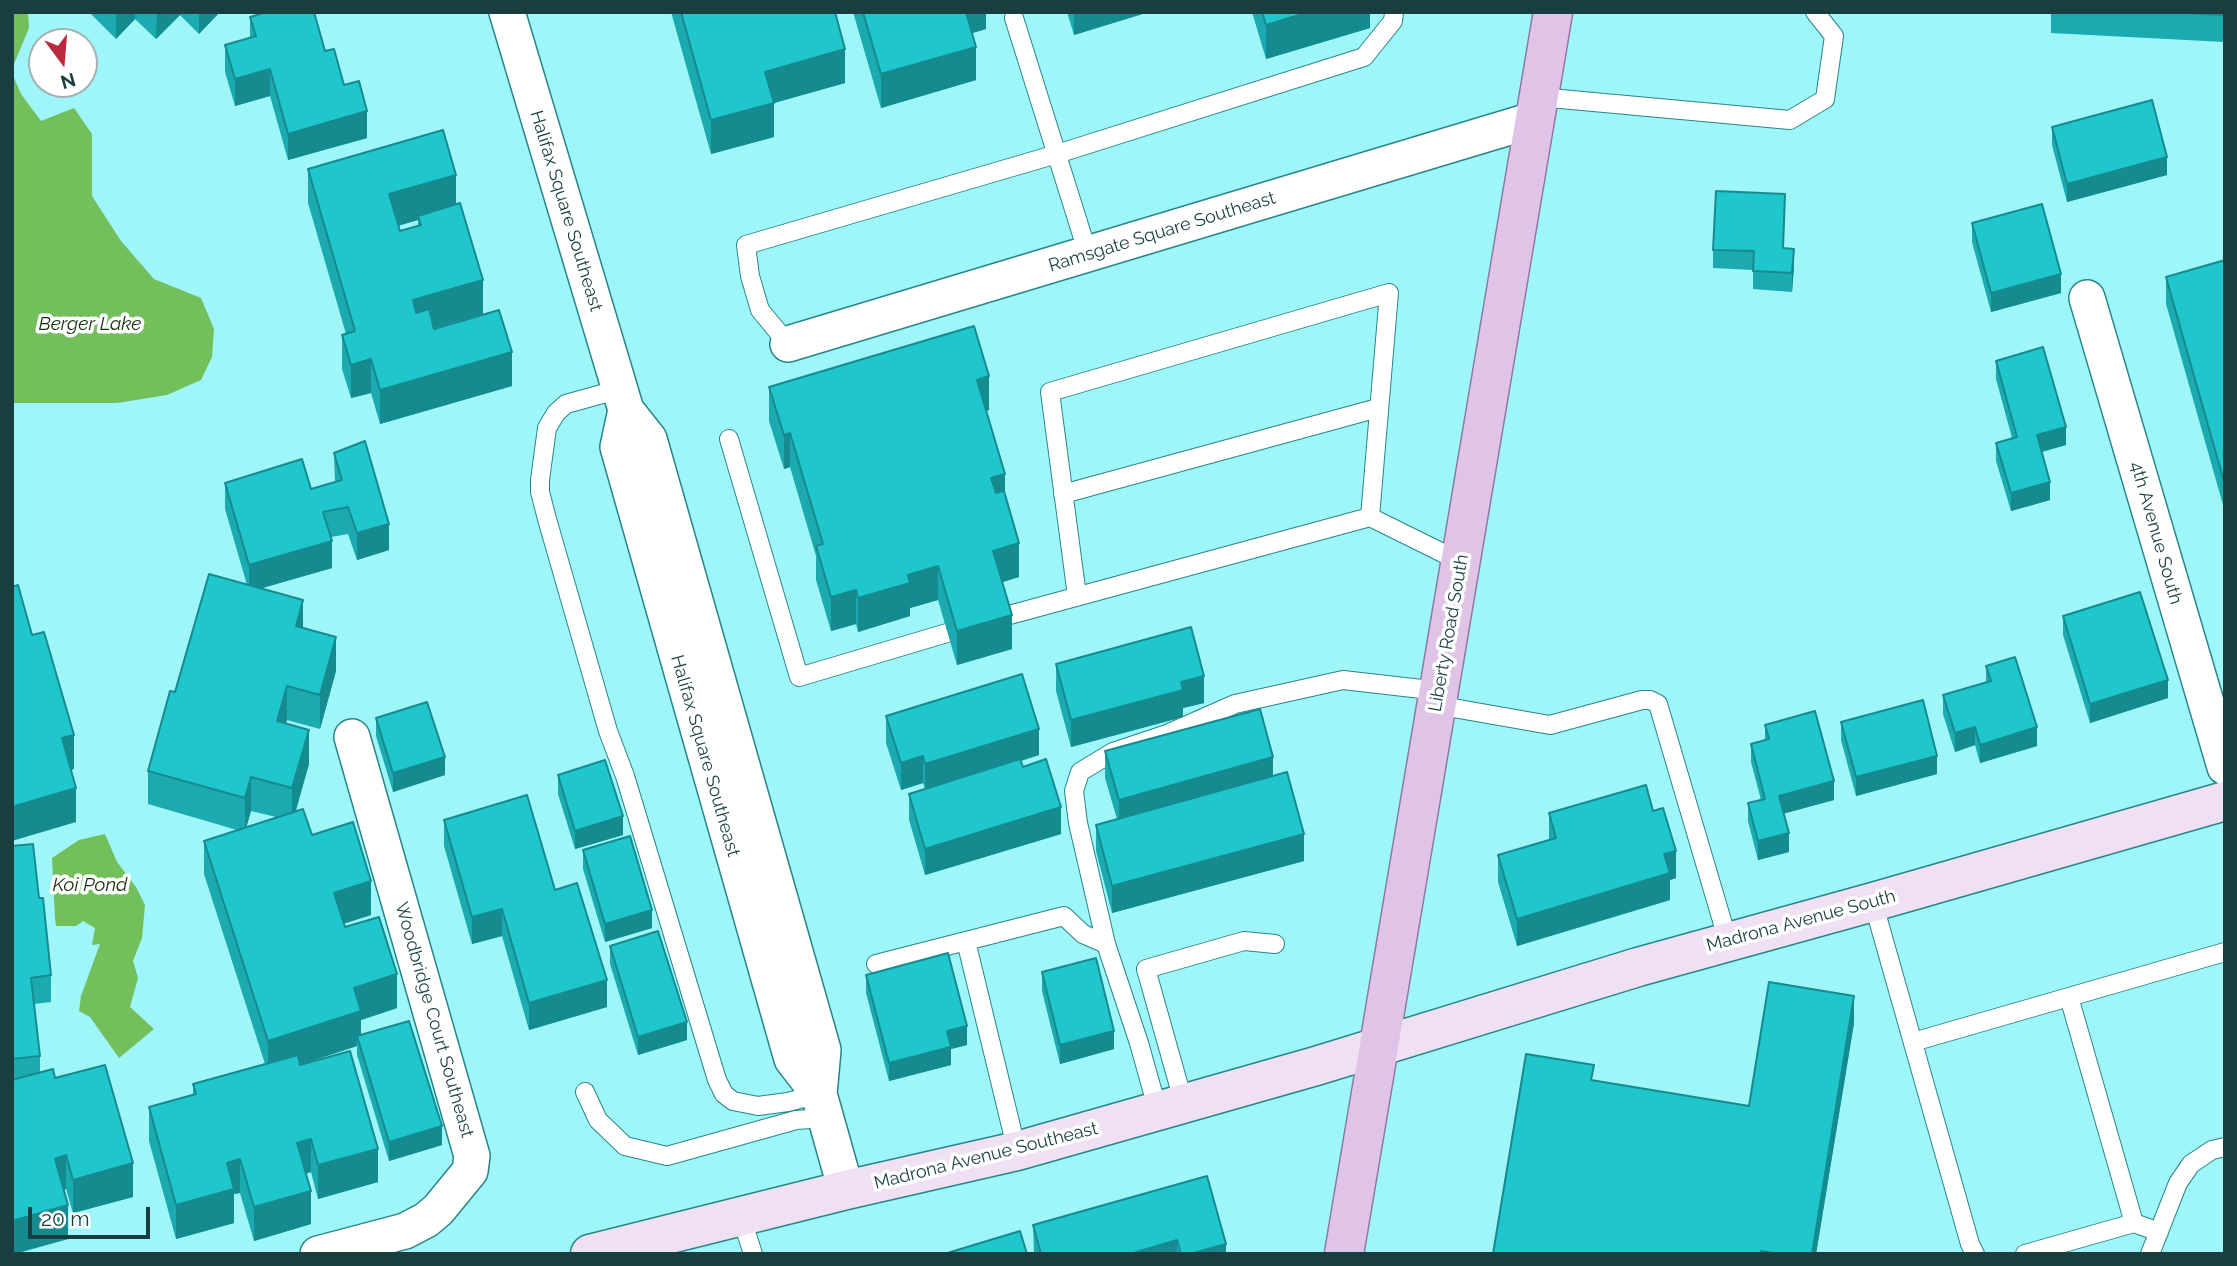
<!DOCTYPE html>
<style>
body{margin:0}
#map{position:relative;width:2237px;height:1266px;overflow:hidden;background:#9ef6f9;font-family:Raleway,sans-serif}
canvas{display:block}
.frame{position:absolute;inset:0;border:14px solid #193e40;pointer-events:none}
.north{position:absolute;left:28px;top:28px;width:70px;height:70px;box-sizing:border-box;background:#fff;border:2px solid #a3b2b3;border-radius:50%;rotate:164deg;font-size:19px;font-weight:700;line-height:28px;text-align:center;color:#193e40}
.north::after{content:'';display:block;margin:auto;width:24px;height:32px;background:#bb2a3e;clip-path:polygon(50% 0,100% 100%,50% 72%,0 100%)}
.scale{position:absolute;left:28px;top:1207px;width:122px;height:32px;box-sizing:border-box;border:4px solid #193e40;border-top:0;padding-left:9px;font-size:21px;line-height:24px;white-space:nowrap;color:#193e40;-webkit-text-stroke:5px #fff;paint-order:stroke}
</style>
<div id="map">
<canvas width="2237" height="1266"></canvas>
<div class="frame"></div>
<div class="north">N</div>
<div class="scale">20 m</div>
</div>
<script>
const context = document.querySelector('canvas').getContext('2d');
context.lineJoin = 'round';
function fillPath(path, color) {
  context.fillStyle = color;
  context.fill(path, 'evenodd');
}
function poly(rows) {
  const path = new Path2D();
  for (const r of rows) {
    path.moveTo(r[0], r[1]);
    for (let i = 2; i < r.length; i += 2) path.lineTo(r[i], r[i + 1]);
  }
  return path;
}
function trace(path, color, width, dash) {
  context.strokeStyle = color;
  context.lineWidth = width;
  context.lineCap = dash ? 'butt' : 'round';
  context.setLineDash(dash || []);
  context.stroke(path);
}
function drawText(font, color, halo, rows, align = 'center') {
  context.font = font + ' Raleway,sans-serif';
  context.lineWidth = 7;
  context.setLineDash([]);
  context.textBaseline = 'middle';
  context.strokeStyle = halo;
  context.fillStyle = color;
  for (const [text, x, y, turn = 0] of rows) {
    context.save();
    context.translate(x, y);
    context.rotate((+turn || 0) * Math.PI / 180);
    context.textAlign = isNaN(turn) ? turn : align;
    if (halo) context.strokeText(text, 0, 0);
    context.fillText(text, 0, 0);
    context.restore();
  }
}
fillPath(poly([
 [12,12,28,12,29,28,12,69],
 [12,73,21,94,41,121,74,108,92,134,92,196,121,241,154,279,201,298,214,329,212,357,201,380,167,395,117,403,12,403],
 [105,834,117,862,136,887,145,905,142,938,133,961,138,978,130,1007,154,1029,119,1058,90,1017,79,1011,81,996,100,944,92,945,95,928,83,921,76,926,56,926,55,918,52,858,79,840]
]), '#72bf5c');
const lane = poly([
 [1014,18,1088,254],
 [1539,97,1790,120,1825,99,1834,36,1815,12],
 [788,344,760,310,750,276,746,245,1057,154,1364,57,1393,21,1394,12],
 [620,389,566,404,556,413,547,428,540,480,540,492,547,519,608,731,625,776,717,1080,724,1094,733,1101,758,1106,788,1102,819,1094],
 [729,439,799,677,947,633],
 [1063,494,1378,408],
 [1077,596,1050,392,1389,293,1370,517],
 [1002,617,1370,517,1461,562],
 [1436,705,1550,725,1642,700,1650,700,1658,704,1728,941],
 [1873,902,1970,1244,1975,1254],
 [966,941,1017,1151],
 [876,964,1064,916,1083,934,1106,944],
 [2069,997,2134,1223],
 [1913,1042,2225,952],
 [585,1092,598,1120,625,1146,667,1156,796,1120,826,1118],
 [1184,1104,1146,969,1244,941,1275,944],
 [1158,1111,1139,1043,1106,944,1078,823,1074,791,1080,772,1113,752,1167,734,1235,704,1343,680,1439,691],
 [741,1216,753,1254],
 [2025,1254,2134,1223,2159,1232],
 [2150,1254,2178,1183,2191,1164,2212,1150,2225,1147]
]);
const street = poly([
 [507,12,626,410,649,439,823,1050,819,1094,846,1190],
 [2087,298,2225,767],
 [788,344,1536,119],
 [626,410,618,447,792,1059,819,1094],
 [318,1254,405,1231,426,1220,438,1210,470,1171,472,1156,352,737]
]);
const secondary = poly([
 [590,1254,846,1190,1017,1151,1316,1066,1638,967,1873,902,2225,801]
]);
const primary = poly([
 [1344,1254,1553,12]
]);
trace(lane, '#288589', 20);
trace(street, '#288589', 38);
trace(secondary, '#288589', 41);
trace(primary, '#8d7ba3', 41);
trace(lane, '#fff', 18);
trace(street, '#fff', 35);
trace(secondary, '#efe1f3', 38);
trace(primary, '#e0c4e8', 38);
fillPath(poly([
 [89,12,220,12,199,34,180,15,156,39,135,19,116,39],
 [264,12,314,12,325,51,344,85,367,138,288,160,270,96,235,106,225,72,225,45,250,38,250,17],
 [671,12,835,12,845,83,774,103,774,137,711,154],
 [853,12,986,12,986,29,972,33,976,80,881,108],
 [1067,12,1149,12,1074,35],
 [1252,12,1370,12,1370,28,1266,59],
 [2051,12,2225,12,2225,42,2051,33],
 [2052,127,2167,175,2067,202,2052,145],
 [308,169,456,204,483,314,434,328,512,386,380,424,371,393,351,398,342,369,342,335,346,334,308,203],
 [418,220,418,226,400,231,398,226],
 [1785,213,1783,248,1794,267,1792,292,1753,289,1753,270,1713,268,1713,250],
 [1972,223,2061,293,1991,312,1972,242],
 [2225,260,2225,512,2166,304,2166,277],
 [1996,361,2066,445,2042,452,2050,500,2011,511,1996,461,1996,443,2012,438,1996,379],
 [769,387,989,410,986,411,1005,493,1019,577,1002,582,1012,649,957,665,938,600,910,608,910,616,858,632,856,624,831,631,816,580,816,556,790,467,784,469,769,421],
 [334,453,389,550,357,560,348,534,331,537,332,568,261,588,303,628,336,671,320,729,287,720,286,723,309,764,296,811,312,835,371,915,344,923,345,927,397,1008,361,1020,361,1035,442,1145,389,1161,357,1055,357,1046,300,1065,378,1182,318,1199,311,1172,306,1174,311,1224,254,1241,240,1193,234,1194,234,1223,176,1239,149,1141,149,1107,193,1095,193,1084,265,1064,204,874,204,841,237,830,148,804,148,771,175,692,247,585,225,509,225,483,311,489,335,482],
 [251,811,276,817,246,827],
 [2063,616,2168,698,2090,723,2063,635],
 [1056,664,1204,703,1183,708,1183,717,1071,747,1056,691],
 [1986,666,2037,746,1980,763,1975,745,1955,752,1943,714,1943,695,1986,682],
 [886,716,1039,755,1021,761,1023,767,1061,834,925,875,909,820,909,794,925,789,923,783,901,790,886,743],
 [376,718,445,775,393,792,376,736],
 [1841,722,1937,774,1856,796,1841,740],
 [1765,725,1834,800,1784,813,1789,852,1758,860,1748,821,1748,803,1761,800,1751,762,1751,744,1765,740],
 [1105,751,1273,776,1304,861,1112,913,1096,851,1096,825,1117,819,1105,778],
 [558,775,623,835,575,849,558,794],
 [1653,811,1676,878,1670,880,1670,900,1517,946,1498,882,1498,855,1549,840,1549,813],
 [444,820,555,890,607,1007,529,1030,502,936,472,944,444,846],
 [12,846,39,898,51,975,51,1002,34,1004,40,1056,40,1073,55,1078,133,1197,73,1213,66,1189,64,1190,68,1239,15,1254,12,1254],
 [583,850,652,928,605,942,583,869],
 [610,946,687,1040,638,1055,610,964],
 [1042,972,1114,1049,1060,1064,1042,991],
 [866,975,967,1045,951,1049,951,1065,889,1081,866,993],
 [1854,1023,1816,1254,1493,1254,1594,1081,1749,1106],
 [1207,1176,1226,1254,1034,1254,1033,1225],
 [2224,1201,2225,1201,2225,1237,2224,1235]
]), '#1baaaf');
fillPath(poly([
 [116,12,135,12,135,19,116,39],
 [157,12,180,12,180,15,156,39],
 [199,12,220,12,199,34],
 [963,12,986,12,986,29,963,36],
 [1074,12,1149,12,1074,35],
 [1309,12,1370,12,1370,28,1266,59,1266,25],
 [976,47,976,80,881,108,881,74],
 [845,49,845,83,774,103,774,137,711,154,711,120,765,72],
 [270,69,270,96,235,106,235,79],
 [367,111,367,138,288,160,288,134],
 [2167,157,2167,175,2067,202,2067,184],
 [456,175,456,209,418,216,418,220,389,228,389,194],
 [1794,249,1794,267,1792,292,1792,273],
 [2061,274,2061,293,1991,312,1991,293],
 [483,280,483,314,413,334,413,300],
 [512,352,512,386,380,424,380,390],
 [371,359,371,393,351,398,351,365],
 [989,376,989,410,977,414,977,380],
 [2066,427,2066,445,2037,453,2037,435],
 [790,433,790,467,784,469,784,435],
 [1005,474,1005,507,991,511,991,478],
 [2050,482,2050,500,2011,511,2011,493],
 [389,524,389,550,357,560,357,533],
 [332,541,332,568,249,592,249,565],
 [1019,543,1019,577,993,585,993,551],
 [938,566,938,600,910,608,910,616,858,632,858,598,908,575],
 [856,590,856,624,831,631,831,597],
 [303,600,303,634,296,626],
 [1012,615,1012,649,957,665,957,631],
 [336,637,336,671,320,729,320,695],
 [1204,676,1204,703,1183,708,1183,717,1071,747,1071,720,1181,682],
 [2168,680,2168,698,2090,723,2090,704],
 [287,686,287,720,277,755,277,721],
 [1975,727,1975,745,1955,752,1955,733],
 [2037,727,2037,746,1980,763,1980,745],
 [1039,729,1039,755,925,791,925,764],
 [309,730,309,764,292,822,292,788],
 [74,735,74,769,62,772,62,738],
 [923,756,923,783,901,790,901,763],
 [1937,756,1937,774,1856,796,1856,777],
 [445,757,445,775,393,792,393,773],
 [1273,757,1273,784,1119,827,1119,800],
 [251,777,251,811,245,832,245,798],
 [1834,781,1834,800,1779,815,1779,796],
 [76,788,76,822,12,841,12,807],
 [1061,807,1061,834,925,875,925,849],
 [623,816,623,835,575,849,575,831],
 [1789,833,1789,852,1758,860,1758,841],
 [1304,834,1304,861,1112,913,1112,886],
 [1676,851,1676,878,1670,880,1670,900,1517,946,1517,919,1664,854],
 [371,881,371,915,334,927,334,893],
 [502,909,502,936,472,944,472,917],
 [652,910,652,928,605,942,605,924],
 [397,974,397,1008,361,1020,361,1045,357,1036,357,1046,268,1075,268,1041,354,988],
 [607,980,607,1007,529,1030,529,1003],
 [1854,996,1854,1023,1816,1254,1812,1254],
 [687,1022,687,1040,638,1055,638,1037],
 [967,1026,967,1045,951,1049,951,1065,889,1081,889,1063,947,1031],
 [1114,1031,1114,1049,1060,1064,1060,1045],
 [442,1126,442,1145,389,1161,389,1142],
 [311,1139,311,1172,297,1176,297,1143],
 [378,1149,378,1182,318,1199,318,1165],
 [66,1155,66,1189,55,1193,55,1159],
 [240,1159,240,1193,234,1194,234,1223,176,1239,176,1205,227,1163],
 [133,1163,133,1197,73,1213,73,1180],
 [311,1191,311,1224,254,1241,254,1207],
 [68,1205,68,1239,12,1254,12,1221],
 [1177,1240,1177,1254,1130,1254],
 [1226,1244,1226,1254,1190,1254]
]), '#168b8f');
const building = poly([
 [267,12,314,12,325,51,334,49,344,85,359,81,367,111,288,134,270,69,235,79,225,45,256,36,250,17,267,12],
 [681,12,835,12,845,49,765,72,774,103,711,120,681,12],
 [863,12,966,12,976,47,881,74,863,12],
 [1262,12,1309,12,1266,25,1262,12],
 [2169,12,2225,12,2225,15,2169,12],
 [2152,100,2167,157,2067,184,2052,127,2152,100],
 [443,130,456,175,389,194,400,231,421,225,418,216,460,203,483,280,413,300,416,313,429,309,434,329,499,310,512,352,380,390,371,359,351,365,342,335,355,331,308,169,443,130],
 [1716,191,1785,194,1783,248,1794,249,1792,273,1753,271,1754,251,1713,250,1716,191],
 [2042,204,2061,274,1991,293,1972,223,2042,204],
 [2225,260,2225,485,2166,277,2225,260],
 [974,326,989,376,977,380,1005,474,991,478,996,493,1004,491,1019,543,993,551,1012,615,957,631,938,566,908,575,910,583,858,598,856,590,831,597,816,546,823,544,790,433,784,435,769,387,974,326],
 [2043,347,2066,427,2037,435,2050,482,2011,493,1996,443,2017,437,1996,361,2043,347],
 [365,441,389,524,357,533,348,507,323,512,332,541,249,565,225,483,302,459,311,489,342,480,334,453,365,441],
 [209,574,303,600,296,626,336,637,320,695,287,686,277,721,309,730,292,788,251,777,245,798,148,771,170,691,175,692,209,574],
 [18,585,32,635,44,632,74,735,62,738,76,788,12,807,12,587,18,585],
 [2140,592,2168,680,2090,704,2063,616,2140,592],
 [1191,627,1204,676,1181,682,1183,690,1071,720,1056,664,1191,627],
 [2015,657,2037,727,1980,745,1975,727,1955,733,1943,695,1991,681,1986,666,2015,657],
 [1022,674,1039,729,925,764,923,756,901,763,886,716,1022,674],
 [1923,700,1937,756,1856,777,1841,722,1923,700],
 [427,702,445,757,393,773,376,718,427,702],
 [1260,709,1273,757,1119,800,1105,751,1260,709],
 [1815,711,1834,781,1779,796,1789,833,1758,841,1748,803,1765,799,1751,744,1769,739,1765,725,1815,711],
 [1020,759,1023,767,1046,759,1061,807,925,849,909,794,1020,759],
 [605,760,623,816,575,831,558,775,605,760],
 [1287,772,1304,834,1112,886,1096,825,1287,772],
 [1646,785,1653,811,1663,808,1676,851,1664,854,1670,873,1517,919,1498,855,1556,838,1549,813,1646,785],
 [527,795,555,890,577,883,607,980,529,1003,502,909,472,917,444,820,527,795],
 [303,809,312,835,353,822,371,881,334,893,345,927,379,917,397,974,354,988,361,1011,268,1041,204,841,303,809],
 [630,836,652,910,605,924,583,850,630,836],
 [33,844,39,898,43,898,51,975,31,978,40,1056,12,1059,12,846,33,844],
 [658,931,687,1022,638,1037,610,946,658,931],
 [948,953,967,1026,947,1031,951,1047,889,1063,866,975,948,953],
 [1096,958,1114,1031,1060,1045,1042,972,1096,958],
 [1769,982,1854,996,1812,1254,1781,1254,1761,1251,1761,1254,1493,1254,1526,1054,1594,1065,1591,1080,1749,1106,1769,982],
 [409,1021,442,1126,389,1142,357,1036,409,1021],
 [350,1051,378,1149,318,1165,311,1139,297,1143,311,1191,254,1207,240,1159,227,1163,234,1189,176,1205,149,1107,196,1094,193,1084,298,1055,300,1065,350,1051],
 [105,1065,133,1163,73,1180,66,1155,55,1159,68,1205,12,1221,12,1080,53,1069,55,1078,105,1065],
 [1207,1176,1226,1244,1190,1254,1181,1254,1177,1240,1130,1254,1041,1254,1033,1225,1207,1176],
 [1020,1231,1027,1254,944,1254,1020,1231]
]);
fillPath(building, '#1fc6cc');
trace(building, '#168b8f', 2);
drawText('18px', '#193e40', '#fff', [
 ["Halifax Square Southeast",566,211,73],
 ["Ramsgate Square Southeast",1162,232,-17],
 ["4th Avenue South",2156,533,74],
 ["Liberty Road South",1449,633,-80],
 ["Halifax Square Southeast",705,756,74],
 ["Madrona Avenue South",1801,921,-15],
 ["Woodbridge Court Southeast",434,1020,74],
 ["Madrona Avenue Southeast",986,1156,-14]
]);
drawText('italic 19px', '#14320a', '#fff', [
 ["Berger Lake",90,324],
 ["Koi Pond",90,885]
]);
</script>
